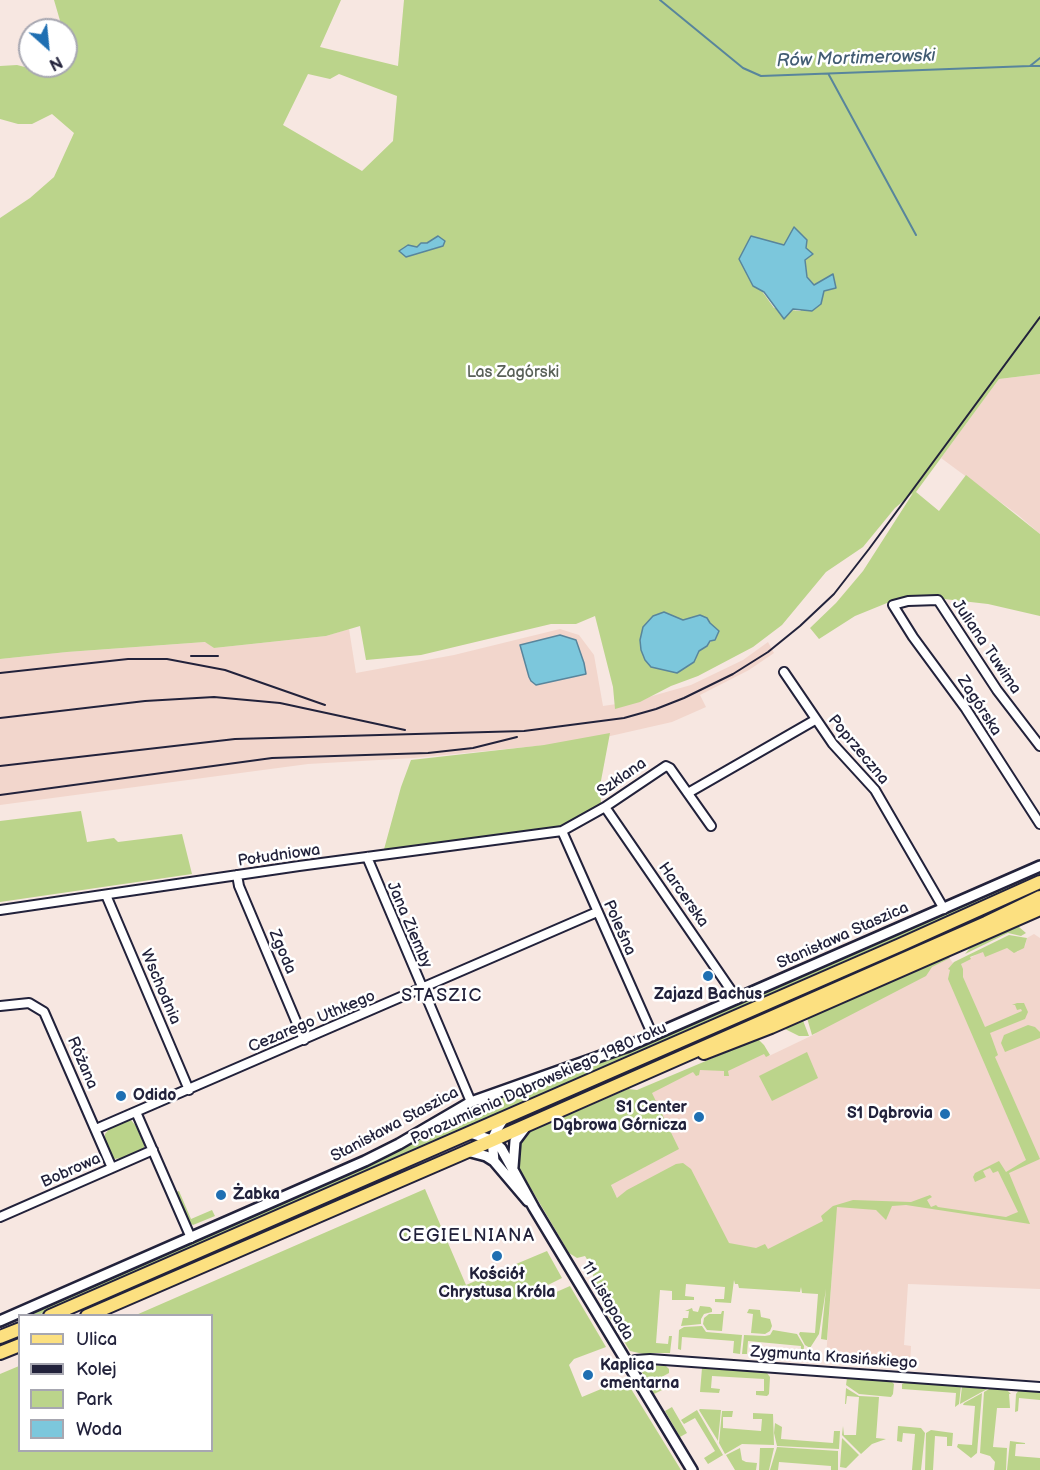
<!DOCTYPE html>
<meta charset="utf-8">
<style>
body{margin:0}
#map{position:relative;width:1040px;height:1470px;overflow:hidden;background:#f7e7e1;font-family:"Balsamiq Sans",sans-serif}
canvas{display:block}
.legend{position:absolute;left:18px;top:1314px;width:195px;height:138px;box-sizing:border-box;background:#fff;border:2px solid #a7a7b1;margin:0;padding:8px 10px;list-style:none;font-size:18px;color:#22223b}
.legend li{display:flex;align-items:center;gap:12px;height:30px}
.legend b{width:30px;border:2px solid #a7a7b1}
.north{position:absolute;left:18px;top:18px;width:60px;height:60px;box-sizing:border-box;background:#fff;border:2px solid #a7a7b1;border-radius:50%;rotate:153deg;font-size:16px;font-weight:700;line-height:24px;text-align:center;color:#22223b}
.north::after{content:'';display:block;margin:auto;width:21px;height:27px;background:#1f6fb2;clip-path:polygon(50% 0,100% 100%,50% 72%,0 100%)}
</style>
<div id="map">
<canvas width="1040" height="1470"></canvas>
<ul class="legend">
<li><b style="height:8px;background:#fce080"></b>Ulica</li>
<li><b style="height:8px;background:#22223b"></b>Kolej</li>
<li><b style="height:16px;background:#bbd48b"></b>Park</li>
<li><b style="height:16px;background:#7cc7dc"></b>Woda</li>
</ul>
<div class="north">N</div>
</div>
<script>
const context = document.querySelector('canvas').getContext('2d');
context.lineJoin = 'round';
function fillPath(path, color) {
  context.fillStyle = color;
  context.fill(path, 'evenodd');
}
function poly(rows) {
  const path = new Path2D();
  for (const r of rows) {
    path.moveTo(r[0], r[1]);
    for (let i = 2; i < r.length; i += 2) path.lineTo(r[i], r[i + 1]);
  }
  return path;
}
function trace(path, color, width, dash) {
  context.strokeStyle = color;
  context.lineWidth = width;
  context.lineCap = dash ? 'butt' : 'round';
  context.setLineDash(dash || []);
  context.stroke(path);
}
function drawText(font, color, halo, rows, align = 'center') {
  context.font = font + ' "Balsamiq Sans",sans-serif';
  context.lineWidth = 5;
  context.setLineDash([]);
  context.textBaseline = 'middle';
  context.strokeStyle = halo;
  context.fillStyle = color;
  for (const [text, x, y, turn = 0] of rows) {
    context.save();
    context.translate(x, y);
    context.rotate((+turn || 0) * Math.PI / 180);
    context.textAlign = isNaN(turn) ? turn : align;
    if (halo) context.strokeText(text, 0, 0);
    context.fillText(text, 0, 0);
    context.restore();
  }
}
fillPath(poly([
 [1040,374,1040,534,1018,515,941,458,999,379],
 [349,629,356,673,454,655,560,629,579,635,594,655,603,706,631,702,691,685,743,660,768,642,774,653,749,670,700,695,706,707,672,722,606,737,547,745,414,758,308,764,0,805,0,659,67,652,206,642,214,648,326,636],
 [1034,934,1040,938,1040,1289,908,1284,904,1345,911,1346,910,1366,829,1361,829,1358,826,1358,833,1259,733,1252,618,1200,608,1178,647,1091,746,1049,764,1050,769,1056,815,1034,825,1013,948,956,955,966,983,951,1007,948,1017,952,1025,946,1027,938]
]), '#f2d6cc');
fillPath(poly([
 [54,0,341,0,320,47,398,66,404,0,1040,0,1040,374,999,379,916,492,939,511,966,475,1040,534,1040,616,988,604,944,599,912,598,887,603,855,616,819,639,810,628,836,603,863,571,913,493,895,508,863,547,826,572,782,625,753,647,698,676,671,686,640,702,615,709,613,687,595,616,576,624,551,624,421,655,366,660,360,626,326,636,214,648,205,642,67,652,0,659,0,218,30,198,54,177,74,133,52,114,32,124,18,124,0,119,0,66,17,65,52,74,54,66,66,66,66,30,60,30,61,24],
 [308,74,330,79,339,74,397,96,393,141,362,171,283,125],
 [751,237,784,245,805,260,807,276,814,285,836,288,824,291,800,311,774,308,739,259],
 [664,612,683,620,709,623,718,630,719,632,707,646,699,651,694,662,677,673,651,667],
 [610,733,600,786,601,803,562,827,383,853,401,787,411,760,544,745],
 [81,811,87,842,114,838,118,842,182,834,192,874,0,902,0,821],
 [1040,870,1040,876,842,965,38,1315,22,1316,388,1155,461,1112,481,1103,513,1091,514,1094,525,1091,526,1092,531,1088,563,1076,563,1074,637,1047],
 [1013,926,1019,927,1026,933,1021,936,1008,933,965,954,976,941],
 [1009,935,1027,938,1024,948,1014,953,1007,948,985,957,983,952,970,957,971,959,961,964,963,969,963,977,985,1027,1022,1011,1021,1009,1017,1010,1015,1005,1012,1005,1017,1003,1024,1003,1028,1012,1025,1019,990,1033,998,1055,995,1057,1040,1159,1009,1173,1030,1224,906,1205,892,1206,886,1220,876,1210,837,1207,827,1340,821,1339,826,1289,819,1334,810,1348,805,1345,799,1334,800,1332,815,1333,818,1294,802,1293,801,1287,800,1292,739,1288,738,1284,735,1284,734,1280,731,1303,715,1302,715,1299,724,1299,725,1287,686,1284,685,1296,694,1297,694,1300,672,1300,672,1291,660,1290,656,1343,668,1344,669,1336,672,1336,670,1353,649,1353,648,1355,630,1351,603,1307,592,1281,594,1271,585,1256,577,1258,569,1253,519,1168,516,1150,521,1138,529,1132,628,1089,637,1090,758,1039,764,1045,770,1055,766,1057,764,1054,728,1071,729,1076,724,1076,724,1071,700,1070,699,1075,696,1076,693,1072,652,1093,679,1149,611,1185,617,1198,627,1190,676,1164,683,1163,691,1169,729,1243,756,1248,765,1244,768,1249,823,1221,821,1216,833,1206,853,1200,911,1202,930,1195,932,1197,927,1200,931,1207,936,1205,938,1207,1006,1217,1013,1214,1018,1212,998,1171,993,1173,990,1168,983,1171,986,1177,975,1182,973,1177,975,1173,999,1161,1006,1172,1026,1160,948,979,950,970,948,969,954,962],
 [948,956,950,958,932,967,926,976,812,1035,807,1018],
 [802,1018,809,1036,799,1036,783,1028],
 [1028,1025,1035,1027,1040,1032,1040,1038,1005,1052,1001,1043,1004,1035],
 [807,1052,818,1078,772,1101,759,1076],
 [131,1120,136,1126,144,1144,144,1148,122,1158,114,1159,105,1141,105,1134,111,1127],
 [425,1189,466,1285,547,1251,562,1278,546,1286,542,1292,545,1297,570,1286,606,1347,574,1359,569,1365,582,1397,625,1379,681,1470,0,1470,0,1374,19,1366,20,1450,212,1450,212,1316,136,1315],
 [179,1191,191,1219,212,1210,215,1216,193,1225,190,1223,176,1192],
 [700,1306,710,1307,712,1309,712,1312,704,1314,701,1319,701,1324,681,1326,683,1318,688,1318,689,1311,685,1311,692,1308,693,1311,698,1312],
 [749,1309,760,1310,761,1317,770,1319,772,1326,770,1331,765,1334,751,1333,753,1314,747,1313],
 [722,1311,724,1311,722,1331,707,1330,703,1324,704,1318,709,1314,721,1314],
 [702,1326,706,1332,742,1335,740,1354,733,1353,734,1341,682,1337,681,1350,678,1349,679,1330,684,1327],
 [773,1330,797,1334,804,1346,803,1358,800,1358,801,1346,748,1341,747,1354,742,1354,744,1335,765,1336,770,1335],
 [648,1365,666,1366,669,1369,669,1373,656,1380,662,1390,654,1394,642,1372,643,1368],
 [702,1368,767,1373,770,1377,769,1394,767,1396,756,1395,756,1391,764,1391,764,1379,712,1376,711,1388,720,1389,719,1393,700,1392],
 [847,1378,891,1381,894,1384,893,1394,891,1397,859,1394,846,1385],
 [906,1382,961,1386,959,1404,955,1407,956,1393,902,1389,902,1384],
 [962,1386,989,1388,960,1404],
 [846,1388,859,1396,879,1397,876,1438,886,1439,872,1444,861,1454,842,1435,843,1426,844,1435,856,1435,859,1397,847,1396,846,1404,845,1404],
 [991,1388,1006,1389,1011,1394,1009,1394,1010,1408,997,1408,993,1447,1007,1448,1006,1470,994,1470,995,1462,990,1456,980,1453,984,1392],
 [1019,1390,1040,1391,1040,1400,1019,1398,1018,1411,1015,1412,1016,1394],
 [982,1393,977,1453,971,1458,957,1447,958,1444,972,1445,975,1406,963,1405,964,1403],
 [672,1407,687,1433,680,1437,665,1411],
 [700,1409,721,1410,718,1441,699,1410],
 [697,1410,723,1455,708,1464,704,1458,715,1451,695,1418,684,1424,681,1420],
 [722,1411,733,1411,732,1417,723,1417,723,1428,761,1431,762,1419,753,1419,753,1413,773,1414,774,1445,742,1444,725,1454,719,1443],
 [775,1423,782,1427,781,1439,833,1443,834,1431,840,1431,839,1449,777,1446,774,1433],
 [898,1426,921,1428,925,1433,921,1470,912,1470,915,1434,903,1433,902,1442,897,1441],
 [931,1430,953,1433,952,1446,947,1446,947,1437,935,1436,933,1470,925,1470,926,1433],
 [842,1438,859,1455,846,1468,840,1467],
 [1010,1441,1025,1443,1025,1444,1016,1444,1015,1456,1040,1458,1040,1470,1007,1470],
 [777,1447,838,1451,838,1470,831,1470,831,1466,779,1462,778,1470,770,1470],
 [740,1448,742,1460,746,1462,757,1463,756,1470,735,1470,726,1455],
 [760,1448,774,1448,769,1470,759,1470]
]), '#bbd48b');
const water = poly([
 [794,227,807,240,806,248,813,254,805,260,807,277,814,285,833,274,836,288,824,291,821,304,812,311,793,309,784,319,764,292,753,286,739,259,751,236,784,245,794,227],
 [438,236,445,241,443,246,406,257,399,251,408,245,417,247,421,243,427,243,438,236],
 [664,612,683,620,700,615,707,618,710,623,719,631,715,640,710,641,707,646,699,651,694,662,677,673,651,667,645,660,641,650,640,640,643,627,653,616,664,612],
 [560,635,576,640,584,663,586,674,536,685,531,681,529,677,520,645,560,635]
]);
fillPath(water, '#7cc7dc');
trace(water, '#58859c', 1.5);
trace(poly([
 [660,0,743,68,761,76,1030,66,1040,58],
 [1031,66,1040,66],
 [829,75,916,235]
]), '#58859c', 2);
const minor = poly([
 [784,672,833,744,875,790,944,909],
 [1040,746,997,690,938,600,908,601,893,605,913,637,966,709,1040,824],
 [688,793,815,720],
 [605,807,737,999],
 [562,831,653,1036],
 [367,857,471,1102],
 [237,875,239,886,304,1040],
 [106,895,189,1090],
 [0,910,299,866,562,831,605,807,666,766,670,768,711,826],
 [0,1006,29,1003,44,1012,112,1168],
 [136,1112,191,1238],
 [96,1129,597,912],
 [0,1217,153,1150],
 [627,1363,635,1360,650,1359,1040,1387]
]);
const tertiary = poly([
 [470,1133,492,1140,501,1148,534,1208,692,1470],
 [467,1151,486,1156,494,1161,528,1201],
 [494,1161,492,1140,497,1129,504,1118],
 [513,1167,515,1141,527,1125],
 [0,1321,365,1161,399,1144,471,1102,626,1047,1040,866]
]);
const primary = poly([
 [704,1053,771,1027,1040,909],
 [50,1316,900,945,1040,882],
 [87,1316,459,1155,986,923,1040,897],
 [0,1337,20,1329],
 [0,1353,20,1345]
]);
trace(minor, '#22223b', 12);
trace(tertiary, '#22223b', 14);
trace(primary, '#22223b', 16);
trace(minor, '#fff', 8);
trace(tertiary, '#fff', 9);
trace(primary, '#fce080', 12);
trace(poly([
 [191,656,218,656],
 [0,673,128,659,167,659,225,670,325,705],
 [0,718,145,701,214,697,280,703,405,730],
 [0,766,235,739,524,731,624,718,656,709,684,698,733,674,768,652,800,626,834,594,869,549,1040,317],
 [0,795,272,758,428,753,473,748,517,737]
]), '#22223b', 2);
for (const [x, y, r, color] of [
 [708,976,6,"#1f6fb2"],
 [121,1096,6,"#1f6fb2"],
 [945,1114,6,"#1f6fb2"],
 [699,1117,6,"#1f6fb2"],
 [221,1195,6,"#1f6fb2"],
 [497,1256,6,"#1f6fb2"],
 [588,1375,6,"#1f6fb2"]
]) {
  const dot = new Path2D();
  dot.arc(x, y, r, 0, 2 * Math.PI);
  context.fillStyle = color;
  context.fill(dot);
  trace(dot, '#fff', 2);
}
drawText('16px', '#586057', '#fff', [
 ["Las Zagórski",513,373]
]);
drawText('16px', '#22223b', '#fff', [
 ["Juliana Tuwima",986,647,56],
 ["Zagórska",979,706,57],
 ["Poprzeczna",858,750,50],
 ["Szklana",622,778,-35],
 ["Południowa",279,856,-8],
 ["Harcerska",683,895,55],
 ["Jana Ziemby",409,925,67],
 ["Poleśna",619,928,66],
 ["Stanisława Staszica",843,936,-24],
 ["Zgoda",282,952,67],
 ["Wschodnia",160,987,67],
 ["Cezarego Uthkego",312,1022,-23],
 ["Różana",82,1063,67],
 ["Porozumienia Dąbrowskiego 1980 roku",539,1084,-24],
 ["Stanisława Staszica",395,1125,-28],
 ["Bobrowa",71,1171,-24],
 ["11 Listopada",607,1301,60],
 ["Zygmunta Krasińskiego",834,1358,4]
]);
drawText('bold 16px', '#22223b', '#fff', [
 ["Zajazd Bachus",708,995,"center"],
 ["Odido",133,1096],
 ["S1 Center",687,1108,"right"],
 ["Dąbrowa Górnicza",687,1126,"right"],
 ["S1 Dąbrovia",933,1114,"right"],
 ["Żabka",233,1195],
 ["Kościół",497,1275,"center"],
 ["Chrystusa Króla",497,1293,"center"],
 ["Kaplica",600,1366],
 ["cmentarna",600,1384]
], 'left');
drawText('italic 18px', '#425c73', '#fff', [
 ["Rów Mortimerowski",856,59,-2]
]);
context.letterSpacing = '1.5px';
drawText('18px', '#22223b', '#fff', [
 ["STASZIC",442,996],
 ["CEGIELNIANA",467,1236]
]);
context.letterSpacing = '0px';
</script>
